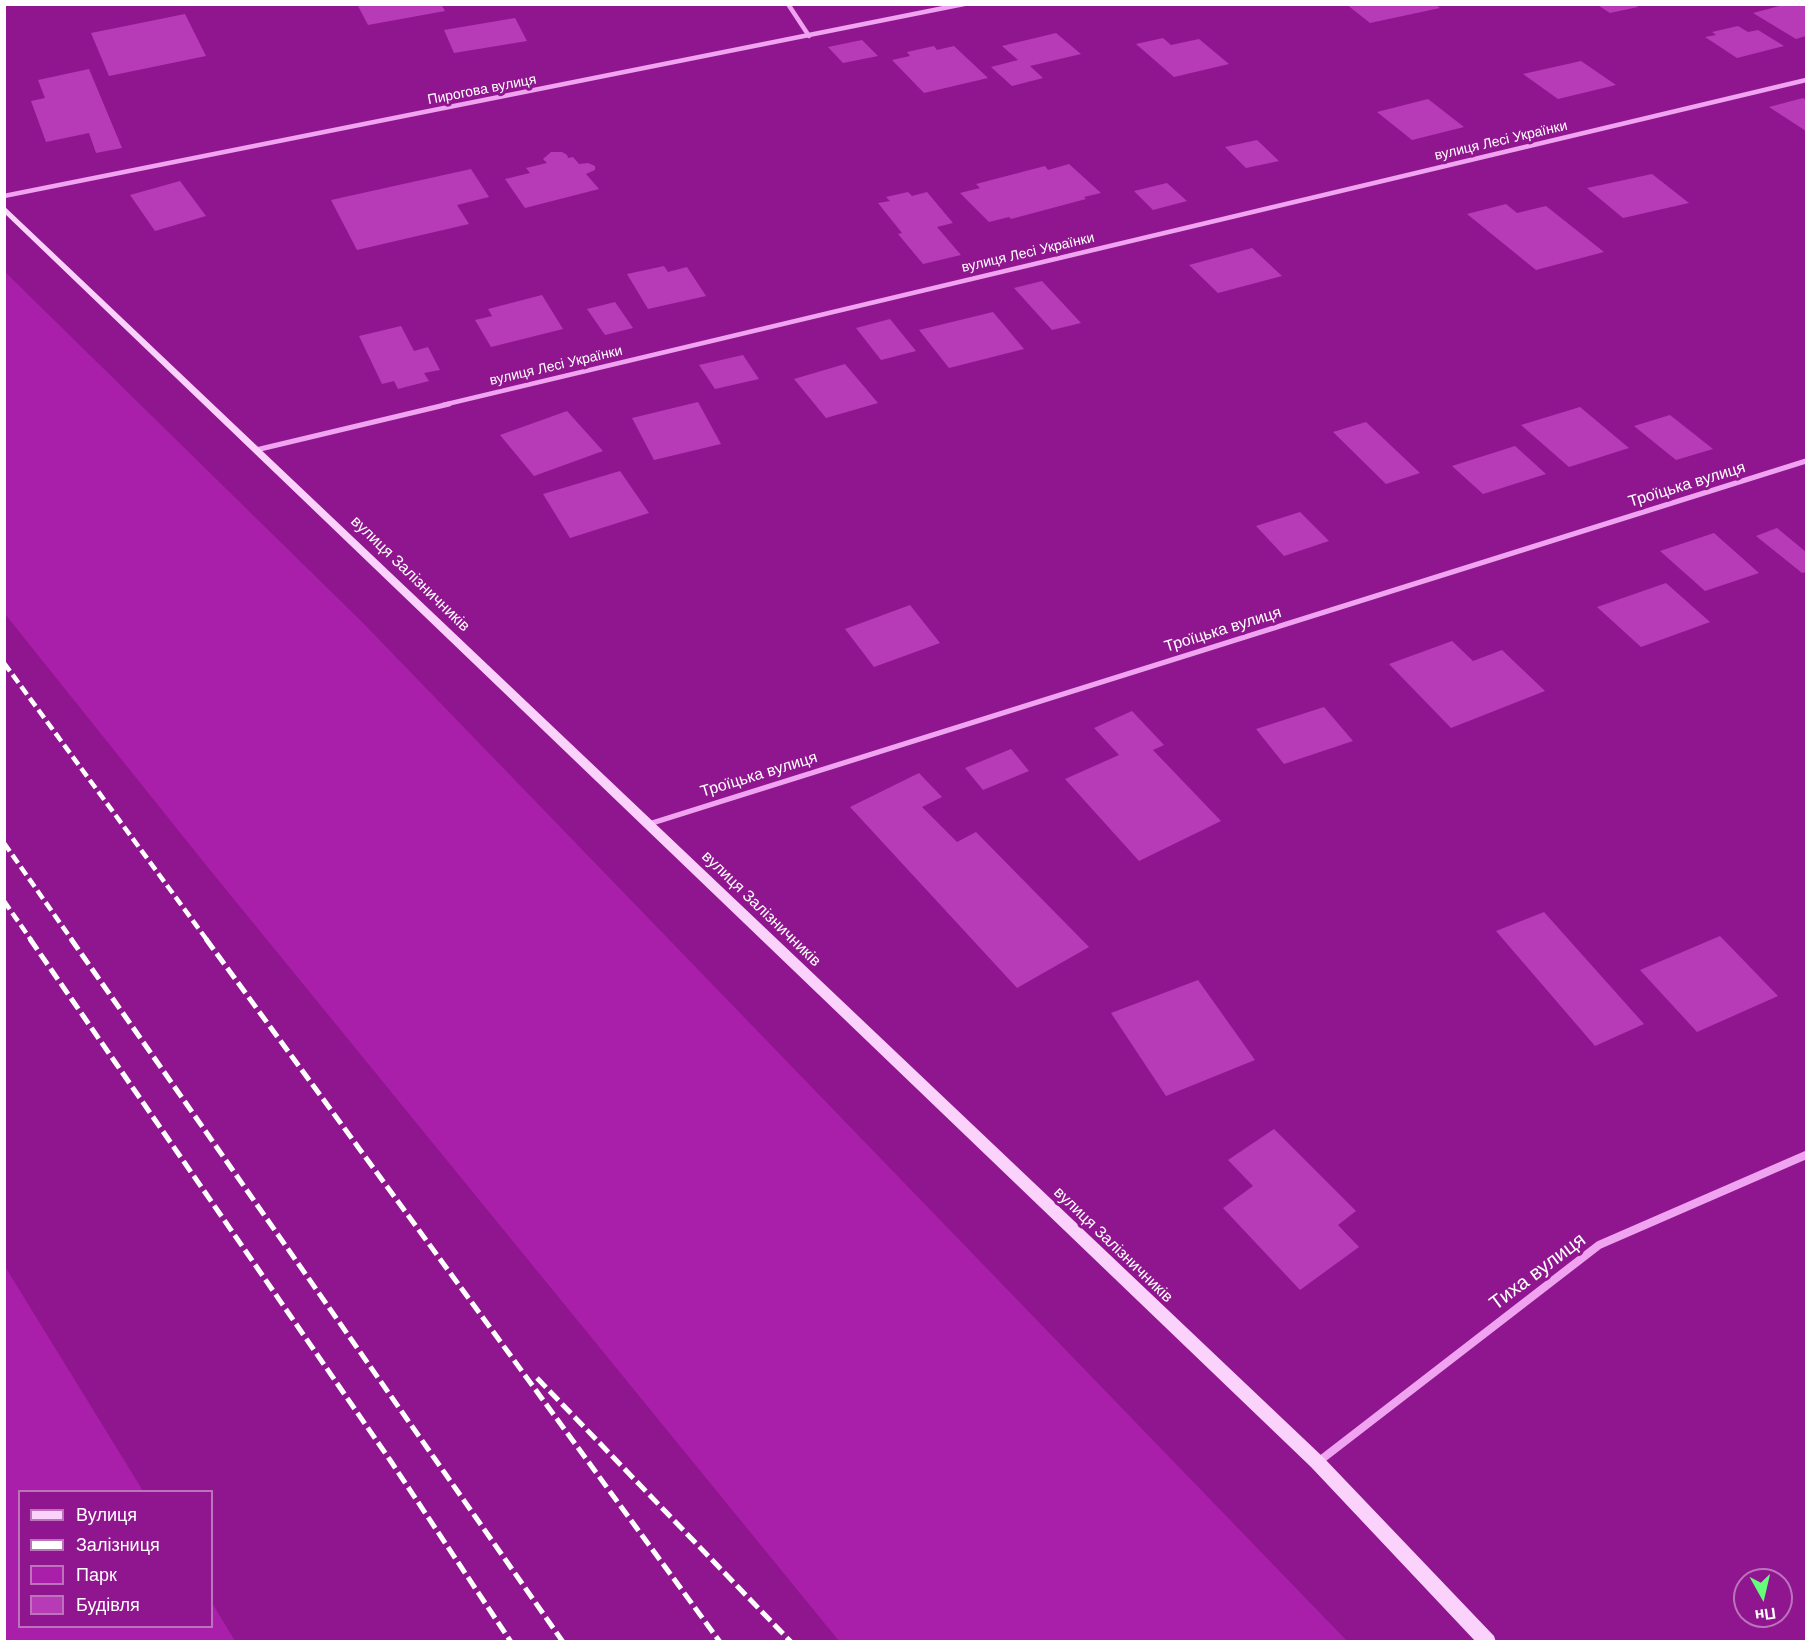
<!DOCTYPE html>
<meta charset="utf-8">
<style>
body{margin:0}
#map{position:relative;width:1811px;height:1646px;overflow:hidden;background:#90168f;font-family:Arial,sans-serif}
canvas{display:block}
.frame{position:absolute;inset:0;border:6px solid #fff;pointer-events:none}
.legend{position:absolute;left:18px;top:1490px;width:195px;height:138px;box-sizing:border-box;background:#90168f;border:2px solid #bc73bc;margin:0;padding:8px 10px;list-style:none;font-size:18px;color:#fff}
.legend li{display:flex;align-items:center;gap:12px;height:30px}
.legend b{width:30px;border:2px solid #bc73bc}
.north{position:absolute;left:1733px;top:1568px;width:60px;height:60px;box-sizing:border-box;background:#90168f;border:2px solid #bc73bc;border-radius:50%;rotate:172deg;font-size:16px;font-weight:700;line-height:24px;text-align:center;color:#fff}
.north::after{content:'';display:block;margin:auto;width:21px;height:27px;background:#63ff7b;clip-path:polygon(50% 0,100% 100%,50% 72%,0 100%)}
</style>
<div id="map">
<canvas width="1811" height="1646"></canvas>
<div class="frame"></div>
<ul class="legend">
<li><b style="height:8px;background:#fbd2fb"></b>Вулиця</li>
<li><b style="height:8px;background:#fff"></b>Залізниця</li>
<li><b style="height:16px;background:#a91faa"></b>Парк</li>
<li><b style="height:16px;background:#b73bb7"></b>Будівля</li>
</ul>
<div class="north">Пн</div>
</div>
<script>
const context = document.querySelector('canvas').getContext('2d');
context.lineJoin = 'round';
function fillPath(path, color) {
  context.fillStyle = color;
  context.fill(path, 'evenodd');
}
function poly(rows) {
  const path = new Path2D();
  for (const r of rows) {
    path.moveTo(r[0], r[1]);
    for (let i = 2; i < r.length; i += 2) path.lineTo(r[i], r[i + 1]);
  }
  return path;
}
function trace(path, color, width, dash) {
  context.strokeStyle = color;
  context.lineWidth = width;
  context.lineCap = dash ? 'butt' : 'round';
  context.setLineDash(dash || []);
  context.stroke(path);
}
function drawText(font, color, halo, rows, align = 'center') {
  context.font = font + ' Arial,sans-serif';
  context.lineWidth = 6;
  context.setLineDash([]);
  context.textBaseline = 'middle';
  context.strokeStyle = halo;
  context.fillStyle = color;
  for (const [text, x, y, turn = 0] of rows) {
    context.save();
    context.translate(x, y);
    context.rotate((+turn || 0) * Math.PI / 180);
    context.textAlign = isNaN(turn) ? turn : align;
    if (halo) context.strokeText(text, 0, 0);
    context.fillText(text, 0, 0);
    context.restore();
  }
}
fillPath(poly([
 [4,271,363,623,1347,1641,839,1641,206,865,5,614],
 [4,1265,143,1491,20,1492,20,1626,212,1626,212,1603,235,1641,5,1641]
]), '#a91faa');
fillPath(poly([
 [357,4,441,4,445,11,368,25],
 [1346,4,1435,4,1440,8,1370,23],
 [1596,4,1634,4,1638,7,1610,13],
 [1787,4,1806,4,1806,36,1796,39,1753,13],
 [185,14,206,56,109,76,91,33],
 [515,18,527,41,454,53,444,30],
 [1738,26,1748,32,1758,30,1784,46,1737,58,1705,37,1716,35,1712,32],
 [1056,33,1081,54,1030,66,1043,78,1012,86,991,67,1018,60,1002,46],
 [1163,38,1171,45,1199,39,1229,64,1174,77,1136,44],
 [862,40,878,56,843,63,828,47],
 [934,46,937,50,954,46,988,78,924,93,892,60,910,56,907,52],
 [1581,61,1616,85,1558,99,1523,74],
 [89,69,122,148,96,153,89,133,46,142,31,101,45,98,38,80],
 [1803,98,1806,100,1806,131,1769,107],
 [1428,99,1464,127,1412,140,1377,112],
 [1257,140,1279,161,1246,168,1225,147],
 [551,152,562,152,567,155,568,158,573,157,579,164,588,163,595,166,595,170,586,174,599,189,525,208,505,179,530,173,526,168,547,163,543,159],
 [1069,164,1101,193,1084,197,1086,199,1011,219,1009,217,989,222,960,193,980,188,976,184,1045,166,1048,170],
 [471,169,489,197,457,205,469,224,357,250,331,200],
 [1652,174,1689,203,1623,218,1587,188],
 [180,181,206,216,155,231,130,195],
 [1167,183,1187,201,1153,210,1134,191],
 [908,192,912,196,927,192,953,223,937,227,961,255,923,264,898,234,902,233,878,203,890,201,886,197],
 [1506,204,1517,213,1546,206,1604,252,1536,270,1467,214],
 [1252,248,1282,276,1218,293,1189,265],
 [664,266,668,272,687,267,706,296,648,309,627,274],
 [1042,281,1081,323,1052,330,1014,288],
 [542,295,563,329,491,347,475,320,492,316,488,309],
 [615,302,633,328,605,335,587,309],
 [993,312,1024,349,949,368,919,330],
 [890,319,916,351,881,360,856,328],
 [401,326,414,351,428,347,440,370,424,373,429,381,398,389,394,381,382,384,359,336],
 [743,355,759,379,715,389,699,365],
 [845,364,878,403,826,418,794,379],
 [698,402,721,444,654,460,632,418],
 [1580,407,1629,448,1569,467,1521,425],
 [567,411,603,451,534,476,500,435],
 [1670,415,1713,449,1676,460,1634,426],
 [1366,422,1420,473,1386,484,1333,432],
 [1515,446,1546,474,1483,494,1452,466],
 [620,471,649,513,570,538,543,494],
 [1300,512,1329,541,1284,556,1256,526],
 [1777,528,1806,552,1806,572,1802,573,1756,536],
 [1714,533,1759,573,1705,591,1660,551],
 [1666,583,1710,622,1641,647,1597,607],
 [910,605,940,643,874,667,845,629],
 [1452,641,1473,661,1502,650,1545,691,1451,728,1389,664],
 [1324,707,1353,741,1284,764,1256,729],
 [1132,711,1164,745,1153,750,1221,821,1139,861,1065,779,1119,755,1094,728],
 [1011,749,1029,771,983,790,965,768],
 [919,773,942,797,922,807,957,842,976,832,1089,947,1017,988,850,807],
 [1544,912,1644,1024,1595,1046,1496,931],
 [1720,936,1778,996,1697,1032,1640,970],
 [1198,980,1255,1060,1166,1096,1111,1013],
 [1274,1129,1356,1211,1338,1225,1359,1247,1300,1290,1223,1208,1253,1186,1228,1160]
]), '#b73bb7');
trace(poly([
 [788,4,809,36],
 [4,196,964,4],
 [443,405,1806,80]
]), '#f0a3f0', 4.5);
trace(poly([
 [256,450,449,404],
 [649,824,1806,461]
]), '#f0a3f0', 5);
trace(poly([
 [1318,1462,1599,1245,1806,1155]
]), '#f0a3f0', 8);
fillPath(poly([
 [4,206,1323,1457,1494,1636,1496,1642,1476,1642,1311,1467,4,213,4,206]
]), '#fbd2fb');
trace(poly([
 [4,663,207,940],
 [4,843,72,940],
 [4,901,31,940]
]), '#fff', 4.5, [10, 4.5]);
trace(poly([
 [30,939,390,1460,511,1642],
 [71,939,563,1642],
 [206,939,720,1642],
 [537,1378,791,1642]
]), '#fff', 5, [13, 5]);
drawText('14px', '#fff', '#90168f', [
 ["Пирогова вулиця",482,90,-11],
 ["вулиця Лесі Українки",1501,141,-13],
 ["вулиця Лесі Українки",1028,253,-13],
 ["вулиця Лесі Українки",556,366,-13]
]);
drawText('16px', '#fff', '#90168f', [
 ["Троїцька вулиця",1687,485,-17],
 ["вулиця Залізничників",410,574,44],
 ["Троїцька вулиця",1223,630,-17],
 ["Троїцька вулиця",759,775,-17],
 ["вулиця Залізничників",761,909,44],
 ["вулиця Залізничників",1113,1245,44]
]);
drawText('20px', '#fff', '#90168f', [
 ["Тиха вулиця",1538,1272,-37]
]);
</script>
